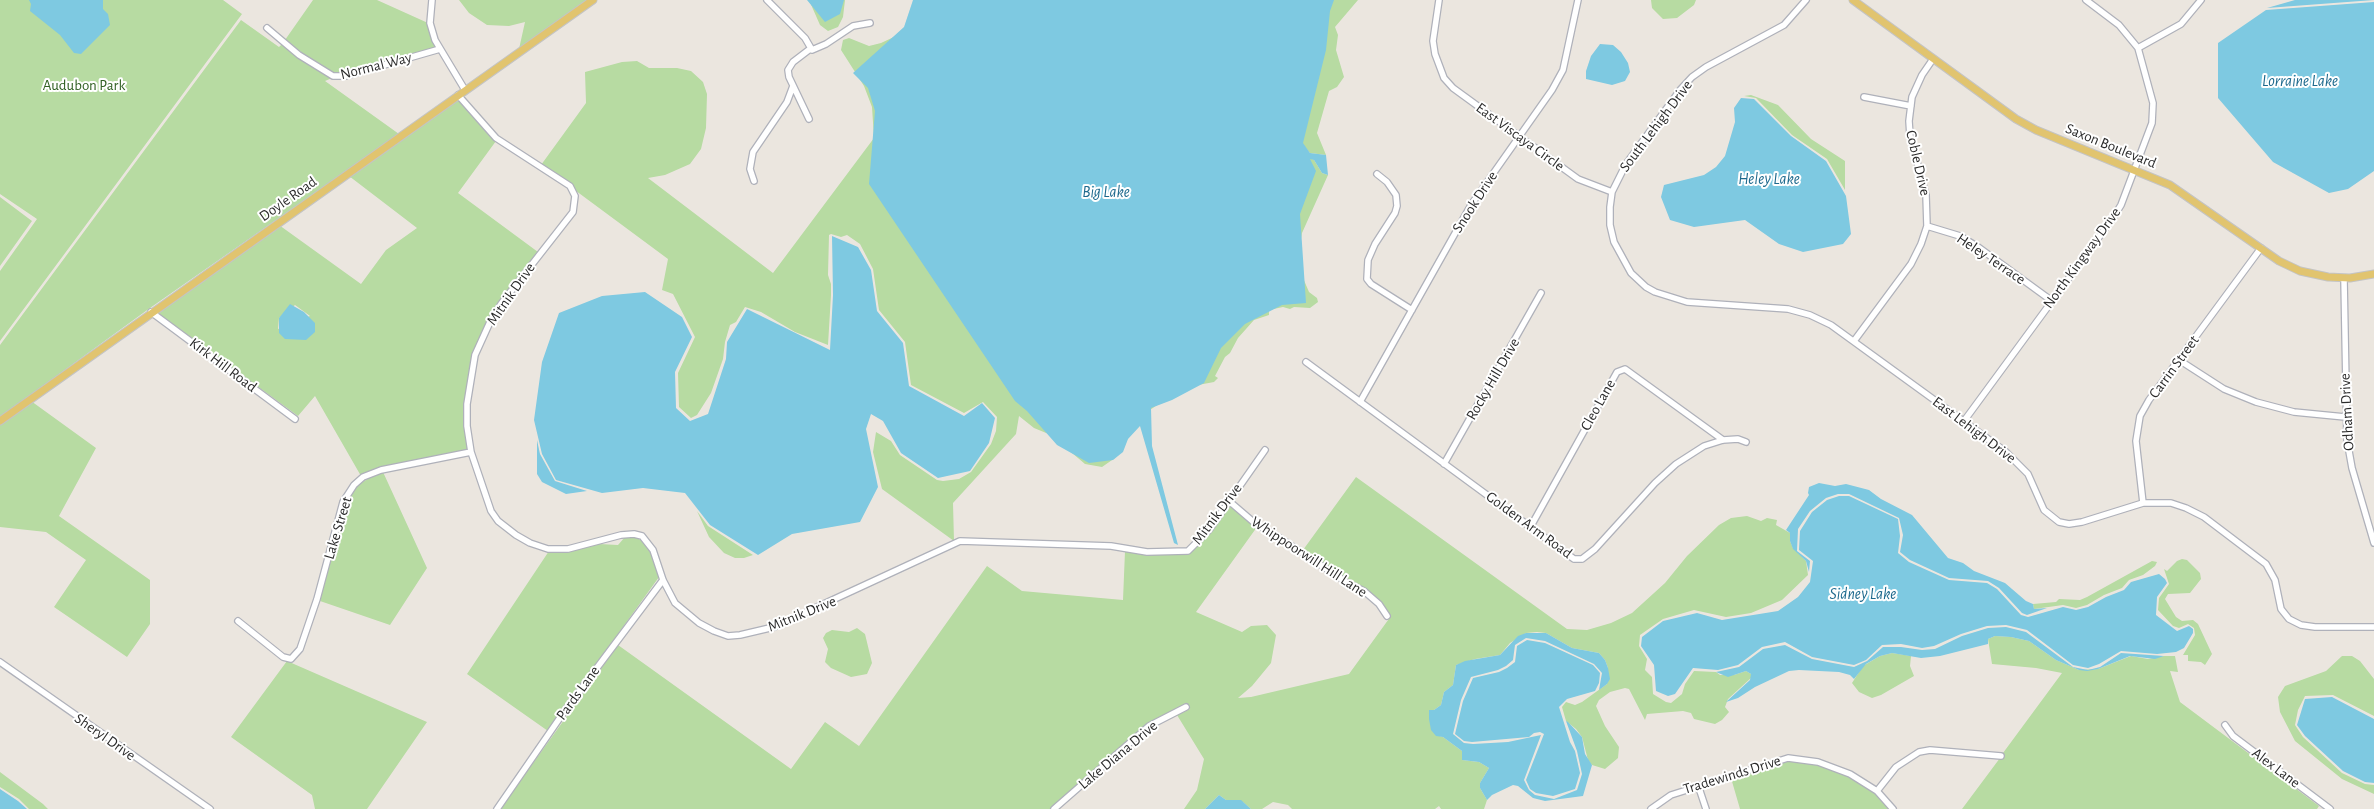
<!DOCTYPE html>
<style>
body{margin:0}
canvas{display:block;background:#ebe6df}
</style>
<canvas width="2374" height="809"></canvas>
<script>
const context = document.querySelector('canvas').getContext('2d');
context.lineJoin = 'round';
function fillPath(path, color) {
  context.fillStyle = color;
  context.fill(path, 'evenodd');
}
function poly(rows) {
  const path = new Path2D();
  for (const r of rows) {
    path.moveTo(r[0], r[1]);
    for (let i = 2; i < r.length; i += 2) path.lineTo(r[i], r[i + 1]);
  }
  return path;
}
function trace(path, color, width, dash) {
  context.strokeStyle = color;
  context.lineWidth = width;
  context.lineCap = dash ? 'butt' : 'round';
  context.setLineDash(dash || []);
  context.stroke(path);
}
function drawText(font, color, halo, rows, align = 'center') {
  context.font = font + ' "Alegreya Sans",sans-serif';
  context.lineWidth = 4;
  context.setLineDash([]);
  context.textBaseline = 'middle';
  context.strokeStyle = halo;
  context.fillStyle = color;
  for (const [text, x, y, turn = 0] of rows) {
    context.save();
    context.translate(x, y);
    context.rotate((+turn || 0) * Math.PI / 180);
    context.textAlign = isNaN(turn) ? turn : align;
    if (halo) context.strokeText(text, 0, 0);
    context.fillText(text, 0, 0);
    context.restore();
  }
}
fillPath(poly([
 [0,0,223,0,242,14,0,341,0,271,37,219,0,194],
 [313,0,377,0,428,23,436,47,346,73,333,73,317,64,285,40],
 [459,0,588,0,519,49,525,22,509,26,487,25,469,13],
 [809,0,845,0,843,17,838,27,828,31,820,25],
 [1318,0,1358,0,1335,27,1338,35,1336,50,1344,77,1337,87,1329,91,1317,133,1326,155,1310,153,1300,141],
 [1651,0,1696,0,1694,5,1677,18,1663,19,1652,8],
 [241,20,279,47,282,44,314,68,332,78,325,81,399,134,150,308,0,417,0,345],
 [896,36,1310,158,1314,160,1322,173,1328,175,1302,233,1299,251,1303,278,1309,292,1317,298,1318,302,1310,308,1294,307,1290,309,1283,307,1269,310,1269,315,1254,320,1238,338,1230,353,1225,357,1215,376,1218,378,1214,382,1198,385,1160,403,1150,410,1151,447,1140,420,1115,458,1102,467,1085,464,1051,435,1034,428,1019,416,1016,434,953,503,954,541,882,489,873,452,876,432,891,441,900,455,937,480,943,481,959,479,971,472,991,444,996,431,997,417,983,402,964,413,911,385,905,342,879,310,873,269,860,244,847,235,841,237,831,234,829,235,828,275,831,284,831,295,828,345,795,332,761,312,745,307,736,322,730,325,725,342,723,359,711,393,697,415,691,418,679,407,678,373,695,337,673,294,662,290,668,259,541,165,586,103,585,72,622,62,637,61,649,68,677,68,691,71,703,82,707,94,706,128,701,149,690,164,665,175,648,178,773,273,874,138,872,107,864,86,841,50,843,40,849,38,869,46,881,43],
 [1751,95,1778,105,1811,139,1845,161,1845,190,1827,159,1792,135,1756,98,1744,96],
 [458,99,496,141,458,193,538,252,487,320,473,355,465,404,464,426,468,450,380,467,361,476,315,396,298,416,156,312,279,225,361,284,386,250,417,228,349,176],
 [295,305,310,316,278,329,279,318],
 [0,197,32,221,0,266],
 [31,401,96,448,59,516,150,580,150,624,127,657,54,607,86,560,46,532,0,527,0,424],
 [383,472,427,568,390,625,320,601,345,504,358,485,374,475],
 [1356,477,1567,629,1587,630,1611,623,1632,613,1665,583,1687,556,1719,525,1731,518,1747,516,1761,521,1767,518,1777,520,1776,525,1790,533,1790,541,1793,548,1806,561,1808,575,1782,600,1751,613,1726,617,1694,610,1663,619,1640,635,1639,646,1647,659,1645,670,1652,677,1653,694,1666,702,1671,703,1682,694,1685,684,1694,671,1716,672,1720,675,1734,675,1746,671,1751,674,1751,678,1728,699,1725,707,1729,712,1722,720,1715,724,1694,719,1691,713,1683,711,1647,714,1645,720,1629,689,1625,688,1610,692,1599,700,1596,706,1605,726,1619,747,1618,758,1605,769,1592,765,1588,760,1582,737,1576,729,1566,721,1562,707,1566,702,1575,705,1582,702,1607,684,1608,668,1605,660,1599,653,1572,648,1546,633,1537,632,1526,633,1510,643,1500,655,1475,659,1456,665,1453,685,1444,692,1441,705,1434,710,1431,723,1436,735,1443,737,1462,751,1462,760,1479,762,1489,768,1480,783,1480,788,1487,800,1484,809,1441,809,1439,806,1435,809,1292,809,1288,805,1273,802,1262,809,1251,809,1243,802,1226,800,1219,795,1205,809,1184,809,1197,790,1204,759,1177,715,1190,709,1187,704,1147,724,1050,809,500,809,618,645,791,769,825,722,859,746,987,566,1022,591,1123,600,1125,551,1148,555,1189,554,1206,537,1230,505,1257,527,1196,612,1242,632,1251,626,1267,625,1276,635,1271,663,1252,686,1238,698,1251,697,1349,674,1391,616,1347,580,1303,550],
 [697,511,708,526,753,555,744,558,735,558,724,553,709,537],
 [625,537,634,537,643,541,653,557,659,577,548,731,467,674,549,551,599,544,618,545],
 [2182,559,2187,560,2200,573,2201,579,2190,593,2168,594,2165,599,2176,617,2182,621,2193,620,2198,624,2212,654,2205,665,2201,662,2188,661,2188,655,2183,655,2195,635,2194,628,2188,624,2179,628,2173,626,2158,610,2159,598,2169,584,2164,569,2167,571,2177,561],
 [2152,561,2157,562,2155,566,2143,575,2129,580,2122,588,2104,595,2087,605,2076,608,2063,605,2034,609,2033,604,2056,602,2059,599,2080,600,2087,597],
 [857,628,865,634,872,663,867,674,851,677,831,668,825,662,828,649,823,638,826,633,832,630,849,632],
 [1995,636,2011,637,2029,641,2056,660,2079,670,2098,669,2131,656,2148,659,2164,656,2175,656,2178,672,2170,671,2180,702,2319,806,2317,809,1962,809,2000,758,2004,759,2003,753,2062,673,2036,668,1992,664,1988,639],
 [1892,653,1911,656,1910,666,1914,676,1881,695,1872,698,1859,692,1852,683,1863,666,1880,656],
 [2342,656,2352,656,2360,661,2374,679,2374,716,2333,695,2305,696,2298,710,2295,725,2303,737,2342,773,2365,784,2374,785,2374,794,2342,779,2295,741,2280,712,2278,697,2285,686,2326,671],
 [287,661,427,722,367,809,315,809,312,795,231,737],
 [1789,761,1818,764,1849,777,1876,793,1890,809,1740,809,1731,778],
 [0,772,43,804,48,809,29,809,19,799,0,787]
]), '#b7dba2');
fillPath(poly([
 [103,0,103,9,108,14,110,25,81,54,74,53,60,35,30,11,31,4,29,0],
 [807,0,844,0,840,14,825,22],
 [913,0,1334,0,1330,11,1326,50,1303,143,1310,153,1326,155,1328,175,1322,173,1314,160,1310,159,1316,171,1300,214,1306,303,1282,305,1245,324,1221,348,1204,383,1172,400,1151,408,1152,446,1178,545,1174,543,1140,426,1128,439,1123,452,1113,460,1089,463,1057,445,1027,411,1015,401,869,184,875,111,868,88,853,73,904,27],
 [2295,0,2374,0,2267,8],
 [2374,2,2374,171,2348,189,2329,193,2273,162,2218,98,2218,43,2266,10],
 [1600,44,1613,45,1621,52,1628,63,1630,72,1625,81,1612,85,1586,79,1586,71,1591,56],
 [1741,98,1754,99,1791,136,1826,161,1846,196,1851,234,1843,244,1803,252,1779,244,1745,220,1694,227,1670,220,1661,197,1664,185,1704,175,1716,167,1725,156,1735,122,1734,108],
 [832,236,858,247,871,270,877,311,903,343,909,386,964,416,982,403,995,418,989,443,970,471,938,478,901,453,883,421,871,414,866,429,878,487,860,522,792,534,758,555,710,525,685,493,643,488,602,493,556,480,542,454,534,420,542,362,559,313,602,296,645,292,682,317,692,337,675,372,676,408,690,421,708,414,726,359,727,342,747,309,830,350,833,295],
 [290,304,304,312,315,323,315,332,306,340,285,339,279,333,279,318],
 [537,440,540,454,555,481,587,491,566,494,542,482,537,474],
 [1819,483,1835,486,1846,484,1869,490,1881,499,1912,515,1948,558,1963,563,1974,571,2005,583,2026,601,2033,604,2034,609,2047,608,2027,615,2022,613,1999,588,1988,581,1949,578,1910,560,1900,552,1903,535,1899,518,1849,494,1838,494,1826,498,1810,511,1798,529,1797,551,1810,561,1809,572,1806,561,1793,549,1790,541,1790,533,1786,530,1809,495,1808,493,1809,487],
 [1839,496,1849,496,1898,519,1900,536,1898,553,1909,562,1949,580,1987,583,1997,589,2021,615,2028,617,2063,607,2076,610,2088,607,2106,597,2124,590,2131,582,2159,574,2165,579,2167,583,2157,597,2156,615,2177,631,2189,626,2193,629,2193,633,2184,648,2176,652,2157,654,2121,651,2099,664,2088,668,2073,665,2027,630,2006,625,1987,626,1961,634,1934,646,1922,648,1901,644,1882,645,1866,660,1854,665,1812,657,1785,642,1762,647,1738,665,1718,670,1693,668,1675,694,1668,696,1656,691,1654,665,1641,646,1642,637,1663,621,1697,613,1722,620,1778,611,1798,597,1810,582,1813,561,1799,550,1800,531,1812,512,1827,500],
 [2006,627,2026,632,2073,667,2088,670,2100,667,2121,653,2164,656,2155,659,2130,656,2098,669,2087,671,2079,670,2056,660,2029,641,2011,637,1995,636,1988,639,1988,644,1940,656,1921,658,1892,653,1880,656,1866,664,1854,679,1850,675,1839,672,1799,670,1789,671,1755,687,1738,698,1726,702,1750,680,1751,674,1746,671,1728,677,1716,672,1739,667,1763,649,1785,645,1812,659,1854,667,1867,661,1883,647,1901,647,1922,650,1935,649,1962,636,1988,628],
 [1526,633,1546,633,1572,648,1599,653,1605,660,1608,668,1610,679,1607,684,1599,690,1602,673,1594,664,1545,641,1526,638,1515,645,1513,660,1506,666,1498,670,1471,677,1461,700,1453,734,1464,743,1473,744,1508,742,1541,735,1524,780,1529,790,1535,795,1554,799,1577,790,1582,774,1577,751,1566,721,1568,722,1582,737,1585,754,1592,765,1583,796,1545,801,1533,798,1518,786,1513,785,1492,795,1487,800,1480,788,1480,783,1489,768,1479,762,1462,760,1462,751,1443,737,1436,736,1431,730,1429,719,1429,710,1434,710,1441,705,1444,692,1453,685,1456,665,1465,661,1500,655,1518,636],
 [1527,640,1545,643,1593,665,1600,673,1599,683,1595,691,1567,699,1559,707,1570,742,1575,751,1580,773,1575,789,1553,796,1536,793,1530,789,1526,780,1544,734,1540,732,1534,733,1529,737,1472,742,1464,741,1455,734,1463,701,1473,678,1499,672,1507,668,1515,662,1517,646],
 [2332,697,2374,719,2374,783,2365,782,2343,771,2305,736,2297,725,2305,699],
 [0,789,18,801,27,809,0,809],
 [1219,795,1226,800,1241,800,1251,809,1205,809]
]), '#7ec9e1');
const minor = poly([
 [432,0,430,23,435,40,465,90],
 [767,0,805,38,812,50,826,44,853,26,870,23],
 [1439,0,1433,41,1435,54,1444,78,1453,88,1578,179,1612,192],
 [1806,0,1784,25,1706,67,1692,77,1680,90,1626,164,1612,192,1610,207,1610,225,1614,242,1631,273,1646,287,1655,292,1687,302,1788,309,1810,315,1831,325,2006,452,2028,474,2044,510,2059,522,2069,524,2082,522,2143,503,2171,503,2186,508,2204,517,2266,564,2275,580,2281,609,2289,619,2301,625,2315,627,2374,627],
 [267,28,299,55,333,76,346,76,440,49],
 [2138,48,2181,24,2201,0],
 [458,95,496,138,570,186,575,196,573,212,501,304,490,322,475,355,467,404,467,426,471,452,491,511,498,521,516,535,530,543,548,549,568,549,621,535,634,534,642,536,653,550,663,580,675,603,699,623,714,631,728,636,740,635,774,627,960,541,1111,546,1147,552,1188,551,1209,530,1265,450],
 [1864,97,1911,106],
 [809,119,789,77,788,70,793,62,810,49],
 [1377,174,1387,182,1396,195,1397,206,1395,213,1375,244,1368,260,1367,279,1371,284,1412,310],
 [754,181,750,169,753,152,787,102,793,86],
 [1927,226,1960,236,1978,247,2052,301],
 [2344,279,2347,440,2352,468,2374,543],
 [151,312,295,419],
 [1854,341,1911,264,1921,244,1927,226,1926,195,1910,136,1909,121,1912,97,1922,75,1933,59],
 [2179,360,2224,389,2256,402,2294,412,2345,417],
 [1306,362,1574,559,1582,559,1595,549,1655,483,1676,464,1704,446,1723,440,1738,439,1746,442],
 [1360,402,1471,205,1552,90,1563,70,1578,0],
 [1964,421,2113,218,2121,205,2152,123,2153,103,2138,48,2119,25,2086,0],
 [1444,464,1541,293],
 [1229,501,1257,525,1271,532,1346,582,1364,591,1379,604,1387,616],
 [2143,503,2136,441,2140,416,2149,400,2261,248],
 [1531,526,1617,372,1625,369,1723,440],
 [238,621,283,657,291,659,300,649,317,599,343,502,354,485,363,477,381,470,471,452],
 [0,662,210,809],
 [2225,725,2233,736,2330,809],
 [1698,785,1706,809],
 [1877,791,1896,767,1919,752,1930,750,2001,756],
 [497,809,566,709,663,580],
 [1054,809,1149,726,1186,707],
 [1651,809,1671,795,1788,758,1818,762,1850,774,1877,791,1893,809]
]);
const major = poly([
 [1853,0,2016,119,2036,130,2170,185,2279,261,2300,271,2328,277,2350,278,2374,274],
 [0,421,593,0]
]);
trace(minor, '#afb1ba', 8);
trace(major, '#c4c4c4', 9);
trace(minor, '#fff', 5.5);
trace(major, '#e1c46f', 7);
drawText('15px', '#2b2b2b', '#fff', [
 ["Normal Way",376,66,-14],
 ["South Lehigh Drive",1656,126,-53],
 ["East Viscaya Circle",1520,137,36],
 ["Saxon Boulevard",2111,146,22],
 ["Coble Drive",1918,163,77],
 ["Doyle Road",288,199,-35],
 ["Snook Drive",1475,202,-57],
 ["North Kingway Drive",2082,258,-54],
 ["Heley Terrace",1991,259,34],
 ["Mitnik Drive",511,294,-55],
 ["Kirk Hill Road",223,365,37],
 ["Carrin Street",2174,367,-54],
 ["Rocky Hill Drive",1493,379,-60],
 ["Cleo Lane",1598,405,-61],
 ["Odham Drive",2347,412,-93],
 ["East Lehigh Drive",1974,430,37],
 ["Mitnik Drive",1217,514,-53],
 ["Golden Arm Road",1529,525,36],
 ["Lake Street",338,528,-73],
 ["Whippoorwill Hill Lane",1309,557,33],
 ["Mitnik Drive",802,614,-22],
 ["Pards Lane",578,693,-54],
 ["Sheryl Drive",105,737,35],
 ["Lake Diana Drive",1118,755,-40],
 ["Alex Lane",2276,768,37],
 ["Tradewinds Drive",1732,775,-17]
]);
drawText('15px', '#316023', '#fff', [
 ["Audubon Park",84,85]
]);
drawText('italic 16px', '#1d698d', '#fff', [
 ["Lorraine Lake",2300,81],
 ["Heley Lake",1769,179],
 ["Big Lake",1106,192],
 ["Sidney Lake",1863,594]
]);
</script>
